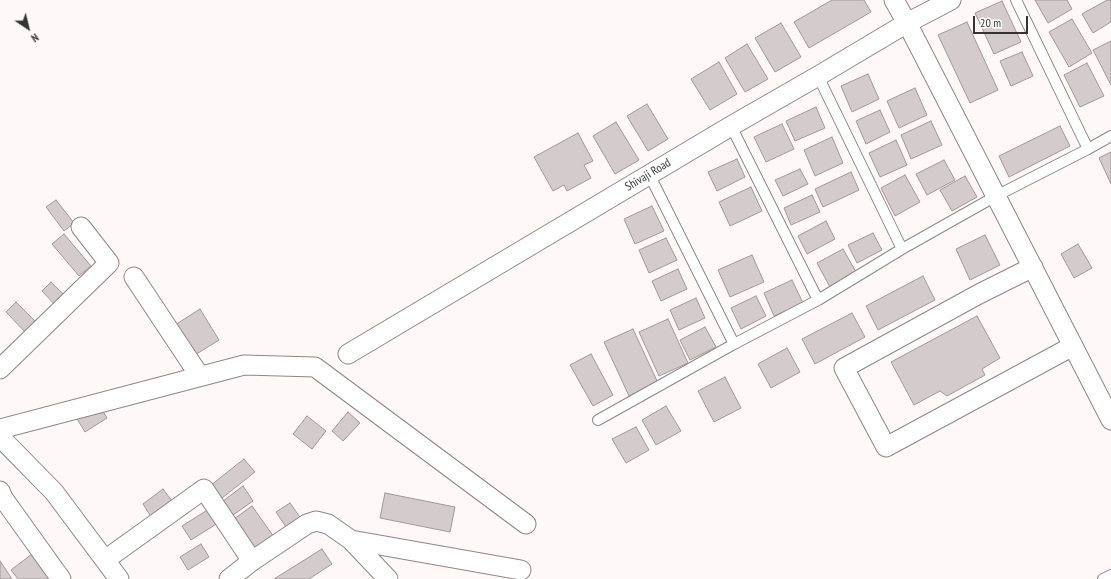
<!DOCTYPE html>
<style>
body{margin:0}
#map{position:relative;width:1111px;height:579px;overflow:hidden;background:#fff8f8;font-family:"PT Sans Narrow",sans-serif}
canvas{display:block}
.north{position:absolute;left:8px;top:8px;width:40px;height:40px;-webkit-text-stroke:3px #fff;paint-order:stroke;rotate:145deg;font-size:11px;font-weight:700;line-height:16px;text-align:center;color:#363333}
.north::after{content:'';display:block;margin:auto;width:14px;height:18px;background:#363333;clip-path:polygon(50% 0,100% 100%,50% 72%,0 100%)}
.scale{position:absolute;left:973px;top:16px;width:55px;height:18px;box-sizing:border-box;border:2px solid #363333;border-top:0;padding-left:5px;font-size:12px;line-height:14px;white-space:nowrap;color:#363333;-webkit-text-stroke:3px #fff;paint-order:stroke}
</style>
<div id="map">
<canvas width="1111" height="579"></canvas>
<div class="north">N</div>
<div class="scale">20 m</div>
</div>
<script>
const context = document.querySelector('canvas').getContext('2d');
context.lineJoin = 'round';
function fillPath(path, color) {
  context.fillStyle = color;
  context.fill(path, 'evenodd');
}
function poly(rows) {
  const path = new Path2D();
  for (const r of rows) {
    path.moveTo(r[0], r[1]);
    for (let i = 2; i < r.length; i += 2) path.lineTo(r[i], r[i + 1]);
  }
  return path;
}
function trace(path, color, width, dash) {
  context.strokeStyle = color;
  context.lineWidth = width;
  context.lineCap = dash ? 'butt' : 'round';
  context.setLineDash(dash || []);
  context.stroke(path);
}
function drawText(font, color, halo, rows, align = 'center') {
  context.font = font + ' "PT Sans Narrow",sans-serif';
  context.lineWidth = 3;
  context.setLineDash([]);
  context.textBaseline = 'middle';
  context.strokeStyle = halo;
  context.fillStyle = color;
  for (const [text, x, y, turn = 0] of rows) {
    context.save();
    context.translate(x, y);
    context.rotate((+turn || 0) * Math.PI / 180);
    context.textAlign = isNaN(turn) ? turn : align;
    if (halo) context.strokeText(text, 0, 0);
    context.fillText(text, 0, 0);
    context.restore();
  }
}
const building = poly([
 [832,0,864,0,871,12,809,48,794,22,832,0],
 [1035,0,1067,0,1072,9,1048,23,1035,0],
 [1107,0,1110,0,1111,2,1111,22,1093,33,1082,14,1107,0],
 [1002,1,1021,42,994,54,975,13,1002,1],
 [1072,19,1092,53,1069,67,1049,32,1072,19],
 [967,22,998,90,970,103,938,35,967,22],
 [781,23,801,57,775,72,755,38,781,23],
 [1111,41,1111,85,1093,50,1111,41],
 [747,44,768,79,745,92,725,58,747,44],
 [1022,52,1033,76,1011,86,1000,61,1022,52],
 [719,62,737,94,710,110,691,79,719,62],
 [1087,63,1104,96,1080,107,1064,75,1087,63],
 [868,74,879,99,852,112,841,86,868,74],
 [915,88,927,115,899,128,887,101,915,88],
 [647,104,668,139,648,151,627,116,647,104],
 [816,107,825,128,795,141,786,121,816,107],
 [880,110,890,132,866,144,856,121,880,110],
 [931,121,942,145,911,159,901,135,931,121],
 [616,122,639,160,615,174,593,136,616,122],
 [782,124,794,149,766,162,754,137,782,124],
 [1060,126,1070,146,1009,177,999,156,1060,126],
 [578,133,593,161,584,165,591,178,567,191,564,185,553,191,534,157,578,133],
 [832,137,843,163,815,176,804,150,832,137],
 [896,140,907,165,880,177,869,153,896,140],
 [1111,152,1111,184,1099,158,1111,152],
 [737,159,745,177,717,191,708,172,737,159],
 [944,160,955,180,927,195,916,174,944,160],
 [800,169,808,184,783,196,775,180,800,169],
 [851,172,859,190,823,207,815,189,851,172],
 [905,175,920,202,895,216,881,188,905,175],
 [965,176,977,197,952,211,940,190,965,176],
 [751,187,762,211,730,226,719,202,751,187],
 [812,195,820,212,791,225,784,208,812,195],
 [56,200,74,223,64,231,46,207,56,200],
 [652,206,664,231,635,244,624,219,652,206],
 [826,221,835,239,807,254,798,236,826,221],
 [873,233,882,250,857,263,848,245,873,233],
 [64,234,91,266,79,276,52,244,64,234],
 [985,235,1000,265,970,280,956,249,985,235],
 [666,238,677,260,649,273,639,250,666,238],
 [1078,244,1092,268,1074,278,1061,254,1078,244],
 [843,249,856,272,830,287,817,263,843,249],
 [752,255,764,282,730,297,718,270,752,255],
 [678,269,687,289,661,301,652,281,678,269],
 [923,276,935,300,878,330,866,306,923,276],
 [792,280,803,303,774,316,764,293,792,280],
 [51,282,68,299,58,308,42,291,51,282],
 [756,296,766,316,741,329,731,308,756,296],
 [696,298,705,318,679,330,670,310,696,298],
 [16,302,37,323,27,334,6,312,16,302],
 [200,309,219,340,195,355,175,325,200,309],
 [852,313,865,337,815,364,802,339,852,313],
 [977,316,1000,358,982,369,985,375,947,396,940,391,914,405,891,362,977,316],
 [668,319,688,363,659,376,639,332,668,319],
 [705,327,716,347,690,360,680,340,705,327],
 [633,329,658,383,629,396,604,342,633,329],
 [787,348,800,372,771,388,758,364,787,348],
 [591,354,613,395,593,406,570,365,591,354],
 [725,377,741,408,714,422,698,391,725,377],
 [98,403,107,418,85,432,76,417,98,403],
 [666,406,681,431,656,445,642,420,666,406],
 [348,412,360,423,343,441,332,431,348,412],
 [307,416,326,431,312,449,293,434,307,416],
 [636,427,649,450,626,463,612,439,636,427],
 [244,459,255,472,222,498,211,485,244,459],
 [243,486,253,501,233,515,223,501,243,486],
 [163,489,175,505,153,520,143,504,163,489],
 [385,493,455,507,450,532,380,518,385,493],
 [290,503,302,520,288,530,276,512,290,503],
 [252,506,274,537,256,550,234,519,252,506],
 [209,509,218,523,191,540,182,526,209,509],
 [201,544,209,557,188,570,180,557,201,544],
 [322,549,332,564,309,579,274,579,322,549],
 [32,554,50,579,18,579,11,570,32,554],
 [0,561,12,579,0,579,0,561]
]);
fillPath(building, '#d4cbcc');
trace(building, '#a09899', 1);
const service = poly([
 [1016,0,1088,149],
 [818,76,902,249],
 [731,126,818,300],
 [649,174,734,344],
 [598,420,734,344,818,300,902,249,996,196,1088,149,1111,136],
 [1103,579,1111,575]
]);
const minor = poly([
 [894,0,907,23,1111,420],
 [1033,267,979,294,844,368,886,447,1073,346],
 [134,277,199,375],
 [348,354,731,126,818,76,907,23,951,0],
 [0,369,109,263,81,227],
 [0,429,244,365,315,367,526,524],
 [0,437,54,492,119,579],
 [0,491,3,498,61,579],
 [351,540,521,570],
 [105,560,204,489,252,561],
 [229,579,252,561,307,524,316,521,328,524,351,540,388,579]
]);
trace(service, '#8e8687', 12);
trace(minor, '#8e8687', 21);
trace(service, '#fff', 10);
trace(minor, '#fff', 19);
drawText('12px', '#363333', '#fff', [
 ["Shivaji Road",648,175,-31]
]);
</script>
